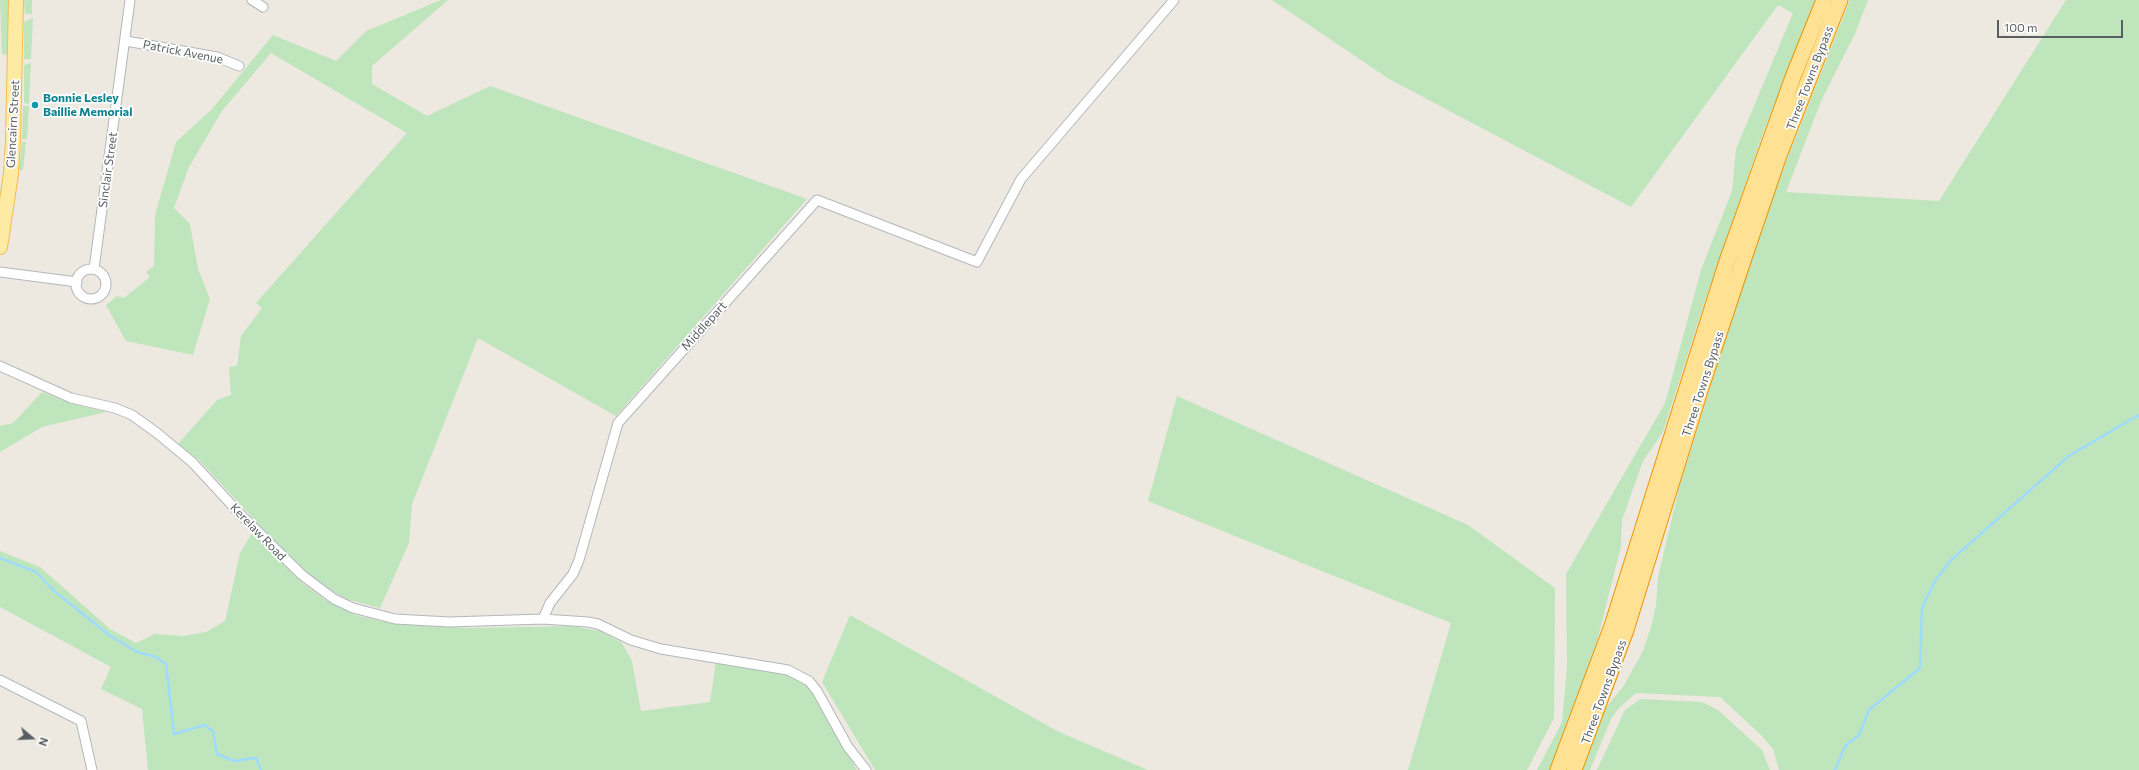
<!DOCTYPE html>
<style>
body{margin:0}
#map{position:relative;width:2139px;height:770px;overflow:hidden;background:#ede9e0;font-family:Commissioner,sans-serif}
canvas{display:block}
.north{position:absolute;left:12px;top:718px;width:40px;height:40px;-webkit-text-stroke:3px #fff;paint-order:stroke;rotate:109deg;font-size:11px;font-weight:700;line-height:16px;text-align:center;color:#595e62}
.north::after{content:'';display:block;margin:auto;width:14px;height:18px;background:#595e62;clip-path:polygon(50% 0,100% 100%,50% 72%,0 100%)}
.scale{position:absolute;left:1997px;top:20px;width:126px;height:18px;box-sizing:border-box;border:2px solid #595e62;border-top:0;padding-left:5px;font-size:12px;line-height:14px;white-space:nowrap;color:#595e62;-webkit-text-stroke:3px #fff;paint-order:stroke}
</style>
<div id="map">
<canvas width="2139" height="770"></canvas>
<div class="north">N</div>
<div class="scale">100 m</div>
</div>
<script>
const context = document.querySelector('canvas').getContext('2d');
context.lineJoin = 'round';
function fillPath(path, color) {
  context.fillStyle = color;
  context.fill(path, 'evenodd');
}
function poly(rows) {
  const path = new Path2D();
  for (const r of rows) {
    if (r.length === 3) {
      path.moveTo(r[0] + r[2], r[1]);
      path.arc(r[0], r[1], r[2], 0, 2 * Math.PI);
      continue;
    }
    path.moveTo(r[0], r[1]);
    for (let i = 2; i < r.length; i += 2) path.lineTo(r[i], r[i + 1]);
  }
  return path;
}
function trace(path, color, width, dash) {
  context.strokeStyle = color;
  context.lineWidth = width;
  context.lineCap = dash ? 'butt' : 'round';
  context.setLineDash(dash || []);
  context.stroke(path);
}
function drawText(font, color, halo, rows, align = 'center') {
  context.font = font + ' Commissioner,sans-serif';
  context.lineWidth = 3.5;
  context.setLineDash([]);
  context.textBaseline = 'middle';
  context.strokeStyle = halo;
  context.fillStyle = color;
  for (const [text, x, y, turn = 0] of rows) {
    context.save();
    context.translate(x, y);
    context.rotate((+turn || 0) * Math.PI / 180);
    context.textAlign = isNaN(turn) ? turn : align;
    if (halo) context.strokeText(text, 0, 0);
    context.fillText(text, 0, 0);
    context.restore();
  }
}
fillPath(poly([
 [0,0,8,0,8,55,2,54],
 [24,0,32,0,32,14,25,14],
 [441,0,448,0,372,66,372,84,427,116,490,86,807,199,616,416,478,338,412,504,409,543,380,608,346,599,322,585,290,558,199,460,178,444,217,400,231,395,229,367,237,366,241,336,262,308,256,303,407,133,271,53,222,111,189,167,174,208,190,224,198,269,210,299,193,355,126,341,106,305,117,296,124,298,150,277,146,272,154,266,155,215,176,142,212,109,273,35,336,61,366,31],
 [1272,0,1816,0,1762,136,1702,310,1663,432,1643,461,1622,520,1621,546,1591,665,1550,770,1537,770,1562,722,1567,666,1566,574,1665,403,1701,270,1732,191,1736,149,1793,13,1778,5,1631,207,1389,79],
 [1850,0,1868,0,1855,34,1822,99,1786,192,1939,201,2066,0,2139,0,2139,770,1779,770,1773,749,1762,736,1720,697,1636,693,1619,708,1611,719,1590,770,1582,770,1605,708,1623,687,1643,651,1651,627,1656,606,1658,577,1680,484,1738,299,1776,187],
 [33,18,31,59,24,59,24,22],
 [31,63,29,104,24,103,24,65],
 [23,106,29,106,27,139,22,139],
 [22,142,26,142,23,170,19,170],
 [42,392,70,403,106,412,42,427,0,452,0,426,13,423],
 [1177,396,1468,525,1555,588,1554,718,1527,770,1408,770,1451,623,1148,501],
 [252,533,301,582,325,600,355,615,390,623,415,625,466,628,572,626,600,631,622,643,632,661,641,711,710,702,716,661,786,673,801,680,810,687,857,770,148,770,142,709,101,689,111,667,0,607,0,551,40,567,110,629,136,643,155,634,183,636,206,632,225,621,240,553],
 [850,615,1059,732,1148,770,875,770,822,682],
 [1641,699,1702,702,1718,710,1762,750,1770,770,1597,770,1625,710]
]), '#bfe5bc');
trace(poly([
 [0,558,36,572,53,590,109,635,137,652,156,657,166,664,174,734,204,725,213,731,217,754,234,761,256,758,261,770],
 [1835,770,1845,746,1859,735,1869,710,1920,668,1922,608,1935,581,1950,561,2070,455,2139,415]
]), '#9edbff', 2.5);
const minor = poly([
 [252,0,263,7],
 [126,41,217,57,239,66],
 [94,269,130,0],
 [91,284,15],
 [0,272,77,282],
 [0,366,71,398,115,408,132,415,157,433,192,462,241,515,302,575,334,599,353,608,395,619,449,622,543,619,588,622,598,624,631,640,661,649,788,670,809,681,817,691,848,747,866,770],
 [543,619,550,603,573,574,579,560,618,423,817,200,977,262,1021,179,1174,0],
 [0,680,81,721,92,770]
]);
const primary = poly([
 [0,247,11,174,13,140,16,0]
]);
const trunk = poly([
 [1558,770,1612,626,1727,261,1793,77,1824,0],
 [1574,770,1626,630,1699,394,1742,264,1778,158,1840,0]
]);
trace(minor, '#b3b7bc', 11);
trace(primary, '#f4bc53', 16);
trace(trunk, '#ed9400', 17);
trace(minor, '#fff', 9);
trace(primary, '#ffeaa3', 14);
trace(trunk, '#ffe194', 15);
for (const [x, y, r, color] of [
 [35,105,4,"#0f9aa8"]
]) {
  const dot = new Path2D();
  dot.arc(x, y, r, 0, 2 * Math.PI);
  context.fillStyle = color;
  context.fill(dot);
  trace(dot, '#fff', 1.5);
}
drawText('12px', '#595e62', '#fff', [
 ["Patrick Avenue",183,52,11],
 ["Three Towns Bypass",1810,78,-69],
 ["Glencairn Street",13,124,-87],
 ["Sinclair Street",108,170,-82],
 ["Middlepart",704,326,-48],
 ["Three Towns Bypass",1703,384,-72],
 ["Kerelaw Road",258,532,46],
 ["Three Towns Bypass",1604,692,-70]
]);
drawText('bold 12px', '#0d838f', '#fff', [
 ["Bonnie Lesley",43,98],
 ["Baillie Memorial",43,112]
], 'left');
</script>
